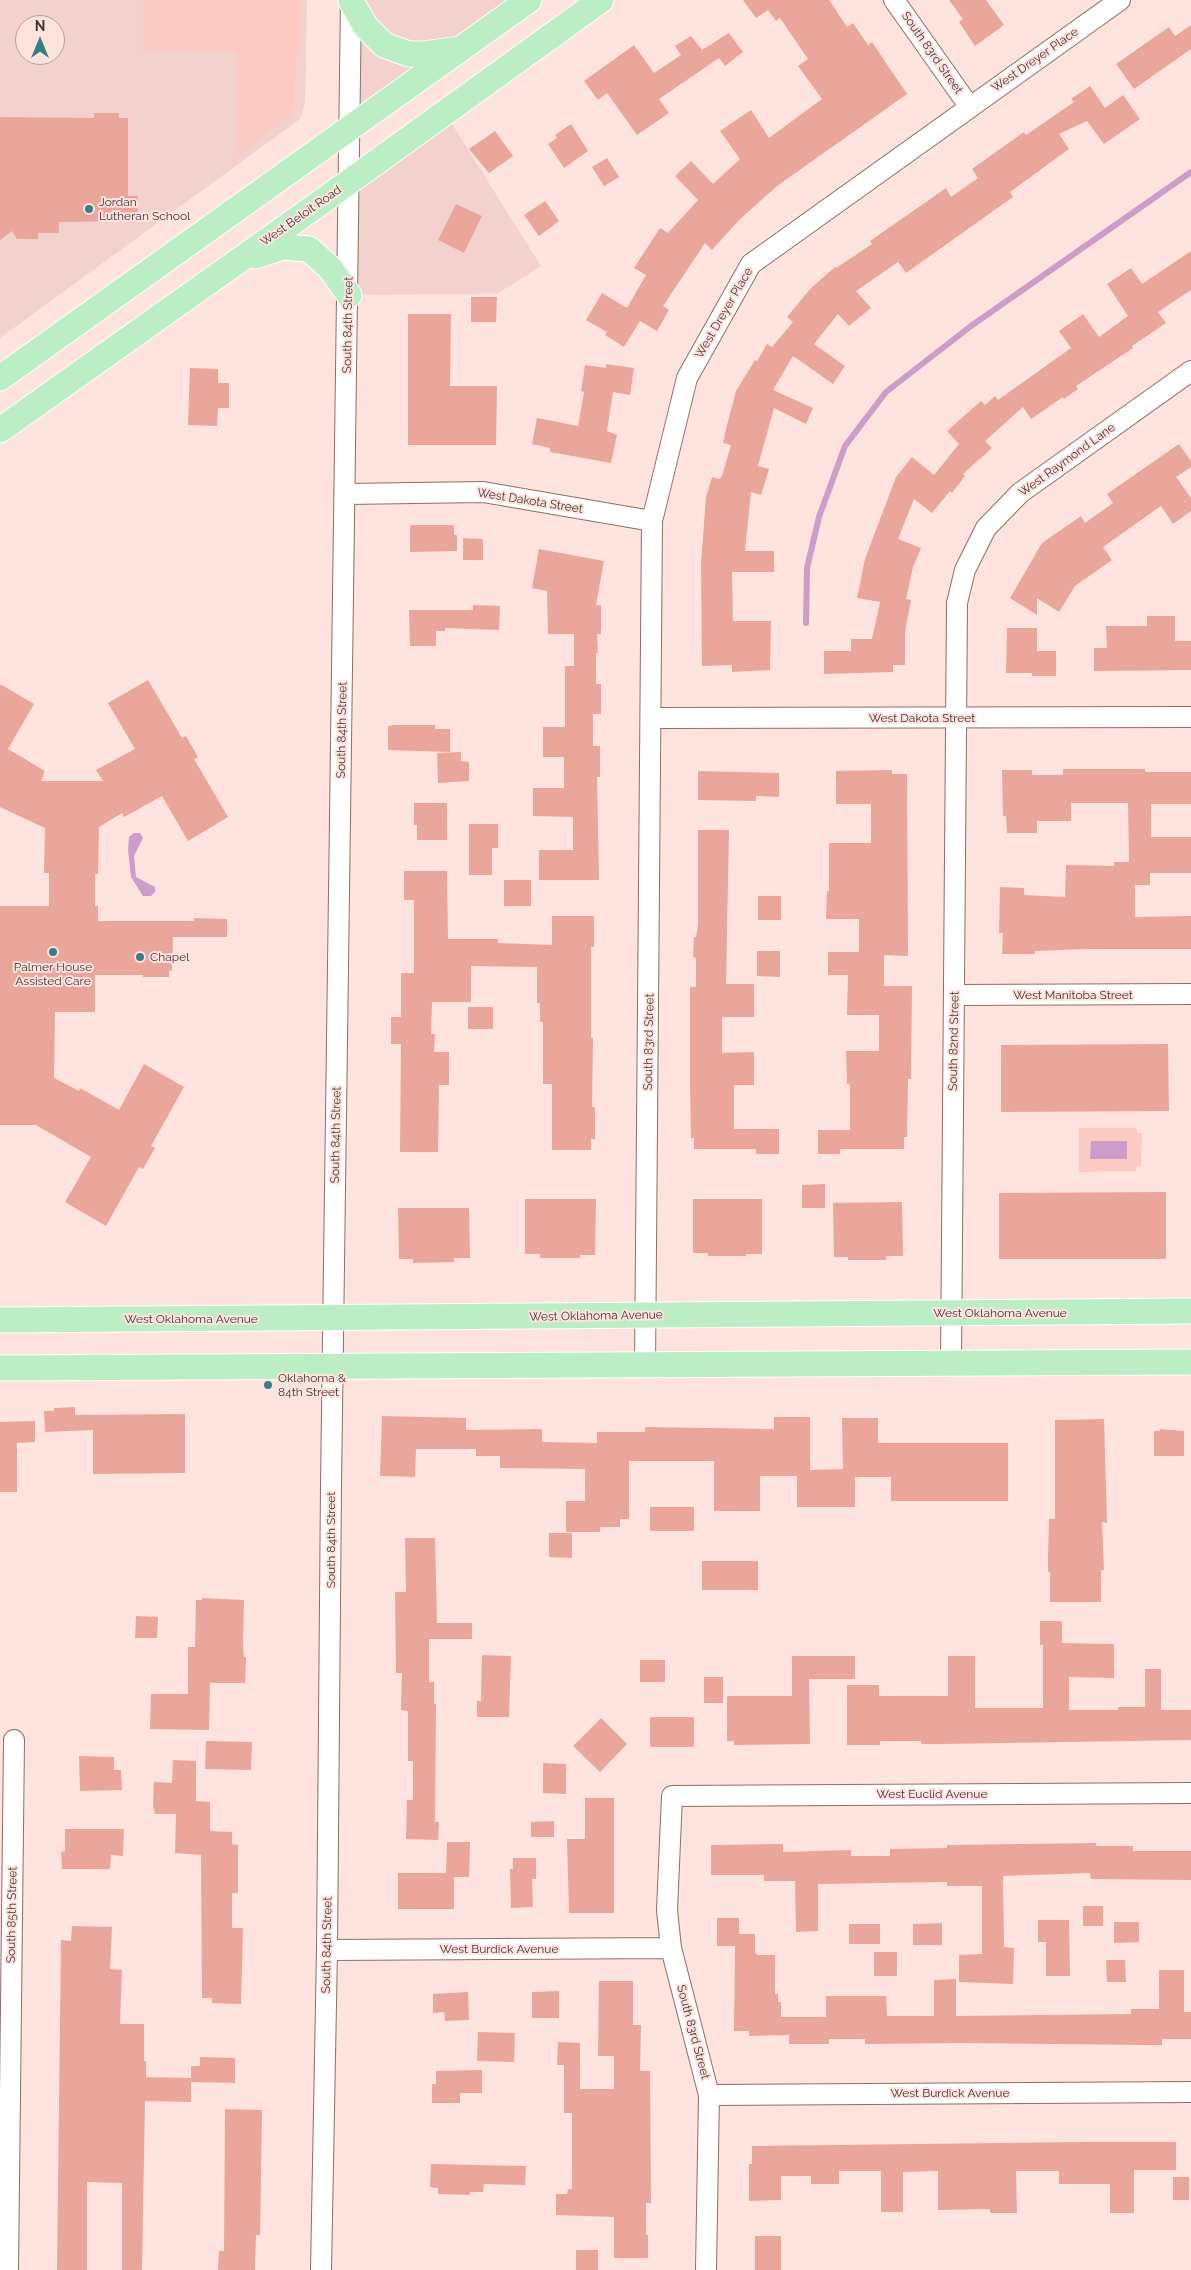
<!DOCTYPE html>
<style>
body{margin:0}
#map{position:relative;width:1191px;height:2270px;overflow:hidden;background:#fee3de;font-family:Raleway,sans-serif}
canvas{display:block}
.north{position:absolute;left:15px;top:15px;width:50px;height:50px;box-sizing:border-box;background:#fee3de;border:1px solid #b59d99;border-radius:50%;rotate:0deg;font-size:14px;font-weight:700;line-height:20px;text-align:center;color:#473532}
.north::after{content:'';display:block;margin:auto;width:18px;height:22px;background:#377e89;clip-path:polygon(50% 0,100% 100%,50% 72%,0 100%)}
</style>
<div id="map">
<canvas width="1191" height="2270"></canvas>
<div class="north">N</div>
</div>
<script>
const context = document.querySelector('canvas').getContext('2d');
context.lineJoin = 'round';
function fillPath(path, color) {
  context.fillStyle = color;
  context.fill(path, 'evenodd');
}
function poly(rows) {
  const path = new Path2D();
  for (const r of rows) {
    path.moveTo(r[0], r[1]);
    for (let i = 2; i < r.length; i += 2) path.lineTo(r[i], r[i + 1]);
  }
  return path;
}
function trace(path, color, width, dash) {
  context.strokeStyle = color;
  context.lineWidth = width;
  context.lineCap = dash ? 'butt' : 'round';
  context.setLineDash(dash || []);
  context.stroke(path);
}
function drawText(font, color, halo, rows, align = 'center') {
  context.font = font + ' Raleway,sans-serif';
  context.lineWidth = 4;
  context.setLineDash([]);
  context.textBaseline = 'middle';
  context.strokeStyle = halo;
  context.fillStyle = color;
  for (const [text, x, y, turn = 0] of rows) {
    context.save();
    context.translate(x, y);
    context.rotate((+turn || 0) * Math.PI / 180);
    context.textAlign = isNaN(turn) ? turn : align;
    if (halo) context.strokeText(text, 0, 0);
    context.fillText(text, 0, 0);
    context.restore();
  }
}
fillPath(poly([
 [0,0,307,0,305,104,300,119,0,338],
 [25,25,55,25,55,55,25,55],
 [351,0,529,0,350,130],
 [445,113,541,266,497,294,349,295,350,182]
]), '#f3d2cd');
fillPath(poly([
 [143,0,301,0,300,54,296,54,294,104,291,115,237,157,237,52,143,50],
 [1079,1128,1137,1128,1137,1133,1142,1133,1141,1166,1136,1166,1136,1171,1079,1172]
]), '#fbcbc3');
fillPath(poly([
 [134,833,140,833,143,838,134,856,136,877,155,887,155,892,151,896,143,896,131,877,128,850,129,837],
 [1091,1141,1127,1141,1127,1159,1090,1159]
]), '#cd9cc8');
trace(poly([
 [806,623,807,568,819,517,845,446,886,392,971,326,1191,172]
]), '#cd9cc8', 6);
fillPath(poly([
 [743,0,829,0,847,27,853,23,868,45,872,42,907,94,777,186,739,220,712,250,705,243,663,306,669,310,657,331,640,321,624,347,605,335,607,332,586,320,602,293,627,308,646,275,634,268,660,228,668,233,698,200,675,176,691,161,713,184,740,159,720,131,751,110,769,138,822,99,798,66,808,59,780,18,776,21,768,10,756,18],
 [949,0,986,0,1004,25,975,46,959,22,963,19],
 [1191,25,1191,49,1134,89,1116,64,1169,27,1175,36],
 [729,33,743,52,725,66,719,58,659,99,669,113,637,135,607,93,598,100,584,81,634,45,654,73,681,55,675,46,691,36,702,50],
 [1090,86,1105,108,1123,95,1140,119,1104,144,1087,121,1059,134,1069,149,1010,192,1013,197,906,273,898,262,856,291,871,308,849,326,838,314,814,344,845,366,833,384,793,356,773,390,813,408,806,424,774,408,758,466,769,469,761,495,751,492,745,551,774,551,774,572,732,572,733,621,771,621,770,670,732,672,732,665,702,666,701,564,706,497,712,477,719,479,722,476,731,445,723,443,727,425,736,391,755,360,757,361,767,344,772,347,793,322,787,317,811,288,835,267,836,268,872,244,870,241,946,188,951,197,978,178,972,169,1024,132,1026,135,1074,102,1071,99],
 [94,113,119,113,119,118,128,118,128,196,138,196,138,221,59,222,59,233,38,233,38,239,17,239,12,231,0,240,0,117,94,118],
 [571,124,588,151,564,168,548,144,557,138,555,135],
 [495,131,513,156,489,173,469,149],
 [607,158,619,177,604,186,592,167],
 [545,201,559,221,539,236,524,215],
 [456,204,482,216,464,253,438,240],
 [1191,251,1191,290,1158,312,1166,323,1132,346,1133,348,1076,386,1078,389,1064,399,1063,397,1031,419,1023,407,985,441,992,448,963,474,965,476,952,493,950,491,932,513,914,499,898,539,921,548,913,567,906,599,911,600,905,632,905,665,893,665,893,672,824,674,824,651,851,651,851,639,872,639,880,602,857,598,865,559,896,477,912,457,934,475,959,444,947,431,981,401,985,405,995,396,998,400,1071,348,1059,331,1083,314,1099,337,1128,316,1107,284,1131,268,1142,284],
 [471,297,497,297,496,322,471,322],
 [408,314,451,314,450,386,497,386,496,445,408,445],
 [606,364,634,368,630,395,613,392,607,431,617,435,611,463,550,452,550,448,532,444,537,418,578,426,584,392,581,391,585,365,606,368],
 [190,368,218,369,218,383,229,383,229,408,218,408,217,426,188,425],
 [1179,444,1191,461,1191,467,1176,477,1191,498,1191,511,1173,524,1161,506,1103,547,1112,560,1075,586,1059,612,1037,598,1037,615,1010,598,1042,543,1081,516,1085,523,1113,503,1107,494],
 [410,525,454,525,454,535,457,535,457,551,410,552],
 [463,538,483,539,483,560,463,560],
 [539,549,604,561,596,605,601,605,601,634,597,634,598,653,596,653,596,684,601,684,601,714,593,714,593,746,600,746,600,777,597,777,599,880,539,880,539,850,573,850,573,817,533,816,533,788,564,788,564,757,543,757,543,727,565,727,565,666,574,666,574,634,548,634,547,591,532,588],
 [473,605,500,606,499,630,445,628,445,631,436,631,436,646,410,646,409,610,473,610],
 [1147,616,1175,616,1175,641,1191,641,1191,670,1094,671,1094,648,1107,648,1106,626,1147,626],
 [1007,628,1037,628,1037,651,1056,651,1056,676,1032,676,1032,673,1006,673],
 [148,680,182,738,186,736,198,757,194,759,228,817,188,841,162,796,124,817,122,813,99,827,98,874,95,874,95,906,98,906,98,921,194,921,194,918,227,919,227,937,173,937,172,970,169,971,169,977,143,977,143,975,95,975,95,1012,55,1012,54,1078,79,1091,80,1088,119,1110,144,1064,184,1087,151,1146,155,1148,143,1169,139,1167,106,1226,65,1202,91,1157,36,1125,0,1125,0,906,49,906,49,873,44,873,45,828,0,807,0,684,34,704,8,749,45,771,41,781,103,781,96,770,135,749,108,703],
 [394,725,435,725,435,729,450,729,450,752,388,750,388,726],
 [461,752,461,761,469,762,469,781,438,783,437,753],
 [1063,769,1145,769,1145,772,1191,772,1191,804,1151,804,1151,837,1191,837,1191,873,1150,873,1150,885,1135,885,1135,917,1191,916,1191,949,1087,949,1035,951,1035,954,1002,954,1003,933,999,933,1000,887,1024,888,1024,895,1065,897,1066,865,1114,866,1114,862,1129,862,1128,803,1071,803,1071,821,1037,821,1037,833,1007,833,1006,816,1003,816,1002,770,1032,770,1032,775,1063,775],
 [892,770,892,774,907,774,908,956,884,955,884,986,912,986,911,1079,908,1079,907,1137,904,1137,904,1149,840,1149,840,1154,818,1154,818,1130,850,1130,850,1084,847,1084,846,1051,879,1051,879,1015,847,1015,848,975,828,975,828,952,859,952,859,919,826,919,827,891,829,891,829,843,871,843,871,804,836,804,836,771],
 [698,771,779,773,779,797,756,796,756,801,698,800],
 [414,803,447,803,447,840,417,840,417,825,414,825],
 [469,824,498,824,498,848,492,848,492,875,469,875],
 [698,830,729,830,726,984,754,984,754,1017,722,1017,722,1053,754,1052,754,1085,734,1085,734,1129,779,1129,779,1154,756,1154,756,1149,694,1149,694,1138,691,1138,690,1083,690,987,696,987,696,958,693,957,694,937,696,937,698,925],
 [404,871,447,871,448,939,498,939,498,943,552,945,552,916,594,916,594,947,591,947,591,1038,593,1038,592,1107,595,1107,595,1139,591,1139,591,1150,552,1150,552,1084,543,1084,543,1022,540,1022,540,1003,537,1003,537,967,471,966,471,1002,432,1002,431,1034,435,1034,434,1052,449,1052,449,1085,439,1085,438,1152,400,1152,401,1044,391,1044,391,1017,401,1017,401,973,414,973,414,900,404,900],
 [504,880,531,880,531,906,504,906],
 [758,896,781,896,781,920,758,920],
 [757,951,780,951,780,977,757,976],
 [468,1007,493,1007,493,1029,468,1029],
 [1168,1044,1169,1111,1001,1112,1001,1045],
 [825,1184,825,1208,802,1208,802,1185],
 [1166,1192,1166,1259,999,1259,999,1193],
 [525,1199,596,1199,595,1255,580,1255,580,1258,540,1258,540,1254,525,1254],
 [693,1199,762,1199,762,1254,746,1254,746,1256,708,1256,708,1253,693,1253],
 [902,1202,903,1256,886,1256,886,1260,848,1260,848,1257,834,1257,833,1203],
 [398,1208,469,1208,470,1258,454,1258,454,1262,413,1263,413,1259,399,1259],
 [75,1407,75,1415,185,1414,185,1473,93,1474,93,1430,45,1432,44,1411,54,1411,54,1408,57,1408],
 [382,1416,466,1418,466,1430,542,1429,542,1442,597,1443,597,1432,645,1432,645,1427,774,1429,774,1417,810,1417,810,1470,843,1469,842,1418,878,1418,878,1443,1008,1443,1008,1501,891,1501,891,1477,855,1477,855,1507,797,1507,797,1476,760,1476,760,1511,714,1511,714,1461,629,1461,629,1519,620,1519,620,1527,600,1527,600,1532,566,1532,566,1501,585,1501,585,1469,500,1468,500,1456,476,1456,476,1449,416,1449,415,1477,380,1476],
 [1104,1419,1107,1523,1102,1522,1104,1570,1101,1570,1101,1602,1050,1602,1050,1572,1048,1572,1048,1556,1049,1519,1055,1519,1055,1420],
 [35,1421,35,1442,17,1443,17,1492,0,1492,0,1422],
 [1160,1429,1184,1431,1184,1456,1154,1456,1154,1431,1160,1431],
 [650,1507,694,1507,694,1531,650,1531],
 [549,1533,572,1533,572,1558,549,1557],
 [405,1538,435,1538,437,1623,472,1623,472,1639,429,1639,429,1682,434,1682,434,1704,436,1704,435,1822,439,1822,438,1840,406,1839,407,1800,413,1800,413,1761,408,1761,408,1711,401,1710,402,1673,396,1673,395,1592,406,1592],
 [702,1561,758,1561,758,1590,702,1590],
 [202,1598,244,1600,243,1646,244,1657,246,1657,245,1683,210,1683,209,1730,150,1729,151,1694,188,1694,188,1647,195,1647,196,1600,202,1600],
 [136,1616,158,1617,157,1638,135,1638],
 [1040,1621,1062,1621,1062,1643,1114,1644,1114,1678,1069,1677,1069,1710,1118,1710,1118,1707,1145,1707,1145,1669,1161,1669,1161,1710,1191,1710,1191,1740,941,1744,921,1744,921,1741,880,1741,880,1745,847,1745,847,1685,879,1685,879,1696,948,1696,948,1656,975,1656,975,1708,1043,1708,1043,1645,1040,1645],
 [482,1655,511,1656,509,1717,477,1717,477,1701,481,1701],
 [792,1656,855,1656,855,1679,809,1679,810,1744,734,1745,734,1741,727,1741,727,1696,792,1696],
 [640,1660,665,1660,665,1682,640,1682],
 [704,1677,723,1677,723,1703,704,1703],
 [650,1717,694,1717,694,1747,650,1747],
 [601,1718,627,1744,600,1772,573,1746],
 [206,1741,252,1742,251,1770,205,1769],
 [79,1756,114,1757,114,1770,121,1770,122,1790,80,1791],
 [173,1760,196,1761,196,1801,210,1802,210,1831,232,1832,232,1844,238,1845,238,1893,232,1893,232,1928,243,1928,241,2004,212,2003,212,1998,202,1998,201,1855,175,1853,176,1814,155,1814,153,1806,154,1782,172,1783],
 [543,1763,566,1764,566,1794,543,1793],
 [585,1798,614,1798,614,1913,569,1913,567,1839,585,1839],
 [554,1821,554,1837,531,1837,531,1822],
 [65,1829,124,1829,123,1856,111,1855,110,1869,62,1869,61,1852,65,1851],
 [447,1842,470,1842,469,1877,454,1877,454,1909,398,1909,398,1873,446,1873],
 [1096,1843,1096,1846,1133,1846,1133,1851,1191,1851,1191,1880,1091,1879,1090,1873,1003,1876,1004,1947,1014,1948,1013,1984,959,1982,959,1955,982,1954,982,1886,947,1886,947,1882,818,1884,818,1931,796,1932,795,1881,764,1881,764,1875,711,1875,711,1845,783,1844,783,1852,851,1850,851,1856,890,1856,890,1849,947,1848,947,1845],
 [513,1858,536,1858,536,1879,532,1879,533,1907,511,1908,510,1869,513,1869],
 [1083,1906,1103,1906,1103,1926,1083,1926],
 [717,1918,739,1918,739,1934,755,1934,755,1952,757,1955,775,1955,775,1994,778,1994,778,2002,781,2002,781,2017,826,2017,826,1996,886,1996,887,2016,934,2016,934,1980,956,1979,956,2016,1131,2014,1131,2009,1159,2009,1159,1970,1184,1970,1184,2012,1191,2012,1191,2039,1162,2039,1162,2045,1144,2045,961,2043,865,2044,865,2039,829,2039,829,2044,789,2044,789,2035,749,2036,749,2031,734,2031,735,1946,717,1946],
 [1038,1920,1069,1920,1070,1976,1046,1976,1046,1942,1038,1942],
 [1114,1922,1139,1922,1139,1942,1114,1943],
 [942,1923,942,1945,913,1945,913,1924],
 [849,1924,880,1924,880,1944,849,1944],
 [72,1926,112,1927,110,1969,122,1970,120,2024,144,2024,144,2061,146,2061,146,2077,191,2078,191,2066,200,2066,200,2057,235,2058,235,2083,191,2082,191,2102,145,2101,142,2270,122,2270,122,2183,87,2182,87,2270,57,2270,61,1940,71,1941],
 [874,1952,897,1952,897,1976,874,1976],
 [1106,1960,1125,1960,1126,1982,1107,1982],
 [599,1981,633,1981,633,2025,641,2025,640,2071,650,2071,651,2203,646,2203,646,2235,648,2235,648,2258,614,2258,614,2217,556,2215,556,2194,567,2194,568,2189,572,2189,572,2113,564,2113,564,2065,557,2065,558,2042,580,2043,580,2089,614,2089,614,2056,598,2056],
 [559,1991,559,2018,532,2018,532,1992],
 [468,1992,469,2020,445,2021,444,2012,433,2013,433,1994],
 [478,2032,515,2033,514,2062,477,2061],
 [482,2070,482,2093,460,2093,460,2103,432,2103,432,2084,436,2084,436,2071],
 [225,2109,262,2110,260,2235,256,2235,255,2270,218,2270,219,2251,224,2251],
 [1082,2142,1176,2142,1176,2170,1134,2170,1134,2213,1110,2213,1110,2184,1059,2184,1059,2171,1016,2171,1017,2213,990,2213,990,2209,938,2210,938,2171,903,2172,903,2212,881,2212,881,2171,839,2171,839,2184,811,2184,811,2176,781,2176,781,2200,749,2201,749,2164,752,2164,752,2146],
 [431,2164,526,2166,525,2185,484,2184,483,2192,470,2192,470,2195,438,2194,438,2188,430,2187],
 [1173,2177,1189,2177,1189,2200,1173,2200],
 [755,2236,781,2236,781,2270,755,2270],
 [576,2250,598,2250,598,2270,576,2270]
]), '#eaa69b');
const minor = poly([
 [894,0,969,106],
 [346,494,483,492,652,521],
 [652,718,1191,717],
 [954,995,1191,994],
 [951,1364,957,603,965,570,986,528,1020,493,1191,371],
 [645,1366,652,521,687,378,751,264,1120,0],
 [327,1950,671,1948],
 [709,2095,1191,2092],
 [8,2270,14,1740],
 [321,2270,327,1950,331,1486,351,0],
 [706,2270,709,2095,671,1948,667,1910,672,1796,1191,1793]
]);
const major = poly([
 [351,1,366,27,384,45,409,54,424,54,460,49],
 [256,256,283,247,309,249,330,268,349,295],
 [0,378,529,0],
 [0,430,310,210,601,0],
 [0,1320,1191,1311],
 [0,1368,1191,1362]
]);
trace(minor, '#936c65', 22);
trace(major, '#fff', 27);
trace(minor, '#fff', 20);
trace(major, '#bbeec4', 25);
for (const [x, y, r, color] of [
 [89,209,5,"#377e89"],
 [53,952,5,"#377e89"],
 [140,957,5,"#377e89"],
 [268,1385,5,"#377e89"]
]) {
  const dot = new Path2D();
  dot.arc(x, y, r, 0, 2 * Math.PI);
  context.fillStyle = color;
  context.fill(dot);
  trace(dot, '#fee3de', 2);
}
drawText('12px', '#473532', '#fee3de', [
 ["South 83rd Street",932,53,55],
 ["West Dreyer Place",1035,60,-35],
 ["West Beloit Road",301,216,-35],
 ["West Dreyer Place",724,313,-60],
 ["South 84th Street",348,325,-89],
 ["West Raymond Lane",1067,460,-36],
 ["West Dakota Street",530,501,9],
 ["West Dakota Street",922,718],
 ["South 84th Street",342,730,-89],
 ["West Manitoba Street",1073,995],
 ["South 82nd Street",954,1041,-89],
 ["South 83rd Street",649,1042,-89],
 ["South 84th Street",336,1135,-89],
 ["West Oklahoma Avenue",1000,1313],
 ["West Oklahoma Avenue",596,1316,-1],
 ["West Oklahoma Avenue",191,1319],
 ["South 84th Street",331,1540,-90],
 ["West Euclid Avenue",932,1794],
 ["South 85th Street",12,1915,-89],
 ["South 84th Street",327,1945,-89],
 ["West Burdick Avenue",499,1949],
 ["South 83rd Street",693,2032,75],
 ["West Burdick Avenue",950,2093]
]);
drawText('12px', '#473532', '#fee3de', [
 ["Jordan",99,202],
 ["Lutheran School",99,216],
 ["Chapel",150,957],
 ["Palmer House",53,967,"center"],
 ["Assisted Care",53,981,"center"],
 ["Oklahoma &",278,1378],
 ["84th Street",278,1392]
], 'left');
</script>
